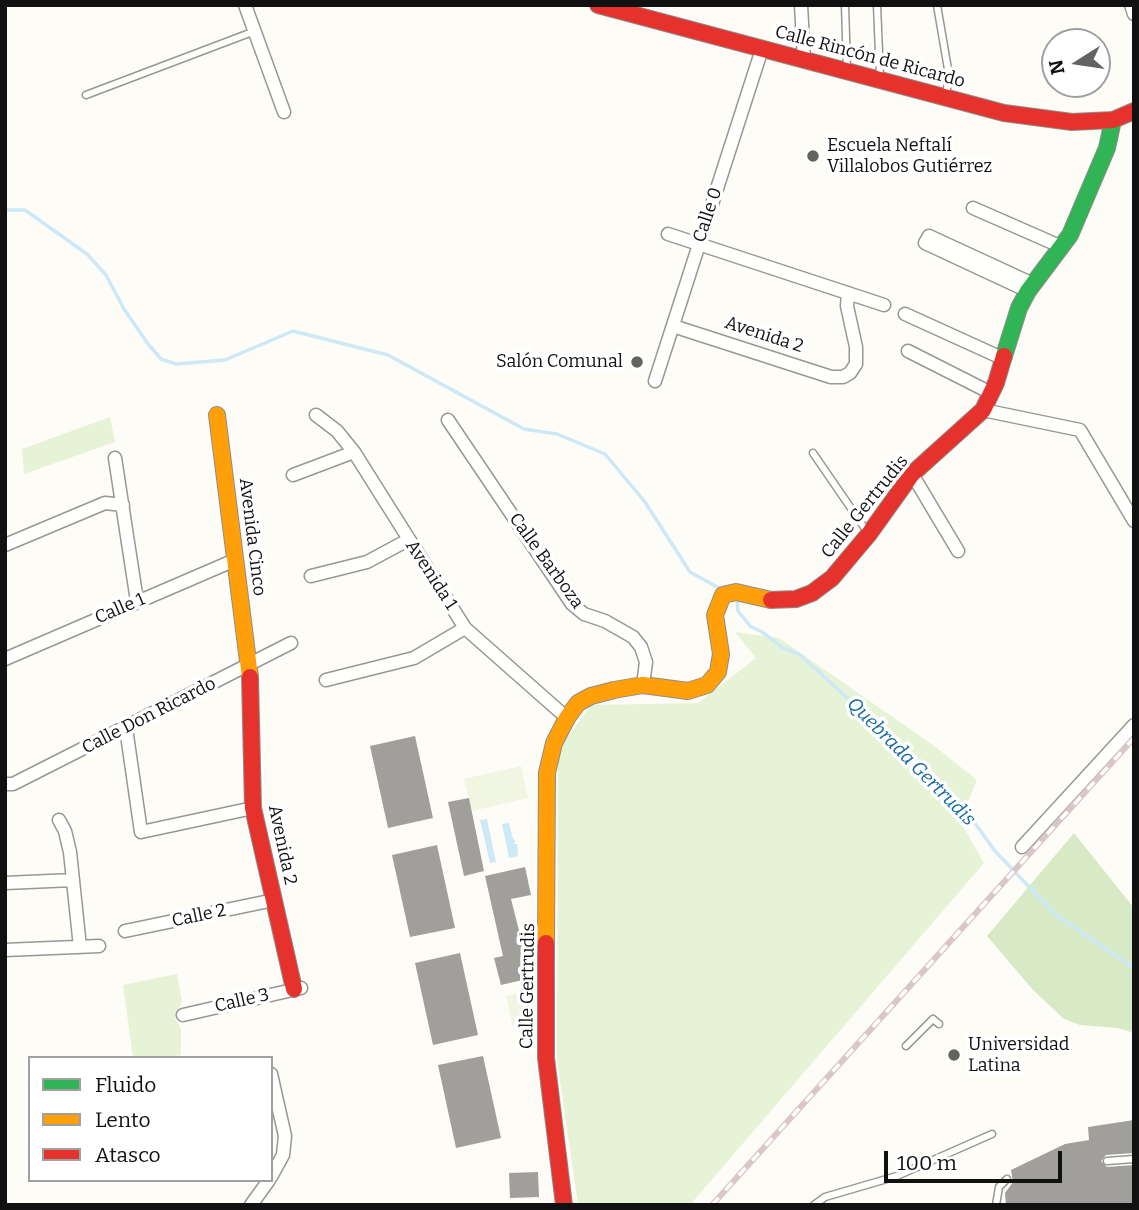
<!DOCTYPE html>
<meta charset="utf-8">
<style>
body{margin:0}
#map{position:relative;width:1139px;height:1210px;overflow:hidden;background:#fdfcf7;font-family:Bitter,serif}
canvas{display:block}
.frame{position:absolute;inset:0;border:7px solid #111;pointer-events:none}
.legend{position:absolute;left:28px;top:1056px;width:245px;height:126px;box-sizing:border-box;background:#fff;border:2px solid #a0a0a0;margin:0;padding:9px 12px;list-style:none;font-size:21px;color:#111}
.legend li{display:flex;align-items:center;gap:14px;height:35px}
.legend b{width:35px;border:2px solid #a0a0a0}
.north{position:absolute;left:1041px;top:28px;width:70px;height:70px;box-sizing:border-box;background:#fff;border:2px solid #a0a0a0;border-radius:50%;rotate:258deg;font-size:19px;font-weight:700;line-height:28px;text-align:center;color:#111}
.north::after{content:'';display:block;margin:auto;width:24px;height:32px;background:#646362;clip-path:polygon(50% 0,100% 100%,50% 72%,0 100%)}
.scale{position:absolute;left:884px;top:1151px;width:178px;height:32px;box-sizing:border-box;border:4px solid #111;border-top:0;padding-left:9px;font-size:21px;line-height:24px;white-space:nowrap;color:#111;-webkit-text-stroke:5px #fff;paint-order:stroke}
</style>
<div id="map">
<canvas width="1139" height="1210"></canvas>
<div class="frame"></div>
<ul class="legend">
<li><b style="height:9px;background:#30b455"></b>Fluido</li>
<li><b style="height:9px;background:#ff9f0a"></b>Lento</li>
<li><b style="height:9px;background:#e5322d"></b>Atasco</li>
</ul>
<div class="north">N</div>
<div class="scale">100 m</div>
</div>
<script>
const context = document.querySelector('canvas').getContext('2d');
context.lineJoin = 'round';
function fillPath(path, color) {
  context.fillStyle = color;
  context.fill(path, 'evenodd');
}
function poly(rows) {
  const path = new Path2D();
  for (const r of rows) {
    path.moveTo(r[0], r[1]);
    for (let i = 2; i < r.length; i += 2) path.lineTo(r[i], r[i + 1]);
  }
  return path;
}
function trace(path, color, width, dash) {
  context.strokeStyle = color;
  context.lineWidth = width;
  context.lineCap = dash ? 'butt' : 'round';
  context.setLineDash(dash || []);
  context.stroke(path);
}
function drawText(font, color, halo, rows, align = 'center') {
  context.font = font + ' Bitter,serif';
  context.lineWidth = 7;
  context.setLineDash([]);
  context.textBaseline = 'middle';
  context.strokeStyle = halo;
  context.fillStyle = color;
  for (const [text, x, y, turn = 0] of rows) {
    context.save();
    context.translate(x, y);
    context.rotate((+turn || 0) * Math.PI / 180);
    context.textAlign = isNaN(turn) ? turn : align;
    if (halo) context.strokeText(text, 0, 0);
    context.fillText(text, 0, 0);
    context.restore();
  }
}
fillPath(poly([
 [110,417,115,442,24,474,22,449],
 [735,632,779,638,933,745,977,780,960,821,984,863,690,1205,578,1205,557,1060,558,750,591,705,698,703,756,658],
 [177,974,182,1001,175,1018,181,1029,181,1055,164,1058,133,1058,123,985]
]), '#e7f3d7');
fillPath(poly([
 [1074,833,1134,908,1134,1033,1118,1028,1080,1025,1064,1019,1033,990,987,936]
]), '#d8eac5');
fillPath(poly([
 [521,766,528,798,472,811,464,779],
 [521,993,527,1020,512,1024,506,996]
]), '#f0f6e1');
fillPath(poly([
 [487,819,496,862,490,863,480,820],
 [509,823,513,839,516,841,513,844,517,844,518,856,509,858,502,824]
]), '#cde8f7');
trace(poly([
 [5,210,25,210,87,254,106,275,124,309,148,344,161,359,176,364,225,360,293,331,388,355,524,429,557,434,605,454,645,502,690,572,721,589],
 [737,597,738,611,750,626,762,632,783,648,799,654,908,753,941,793,967,812,995,851,1056,915,1134,968]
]), '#cde8f7', 3.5);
fillPath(poly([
 [415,736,433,818,388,828,370,746],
 [469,798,484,871,464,876,448,802],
 [437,845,455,928,410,937,392,855],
 [525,867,531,895,511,899,531,978,501,985,494,958,503,956,485,876],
 [460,953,478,1035,433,1045,415,963],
 [483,1056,501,1138,456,1148,438,1065],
 [1134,1120,1134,1153,1106,1155,1101,1161,1107,1167,1134,1165,1134,1205,1006,1205,1005,1193,1013,1182,1011,1170,1065,1144,1089,1140,1088,1127],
 [538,1172,539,1197,510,1198,509,1173]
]), '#a19f9c');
const lane = poly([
 [845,5,847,70],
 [877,5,880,77],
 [937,5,949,75,946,95],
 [86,95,255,31],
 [813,453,868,533],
 [906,1046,933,1019,939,1024],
 [1107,1161,1134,1159],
 [814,1205,825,1197,897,1176,992,1134],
 [996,1205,999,1187,1007,1179]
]);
const street = poly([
 [245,5,284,112],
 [801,5,804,60],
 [1131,5,1134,14],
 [973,208,1062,247],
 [668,234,884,305],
 [1028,291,925,243,929,236,1033,284],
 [905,314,1004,359],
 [673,326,831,377,843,377,850,373,856,364,856,347,847,306,848,293],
 [908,351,991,393],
 [655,381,762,49],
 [983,410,1080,430,1134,521],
 [316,415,337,431,354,452,465,628,567,718],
 [448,420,572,604,584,614,605,621,633,637,641,647,646,662,643,685],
 [115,458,137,601],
 [912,474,958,551],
 [293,475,354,452],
 [5,545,105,503,123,505],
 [311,576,367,562,408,540],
 [5,659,235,560],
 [326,680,414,658,465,628],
 [126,728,141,832,253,808],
 [5,784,13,784,291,643],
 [59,820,65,831,70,852,80,947],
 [1022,847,1134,725],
 [5,883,73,880],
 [125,931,274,900],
 [5,950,99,946],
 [183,1015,301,988],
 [271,1074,285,1136,283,1155,271,1177],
 [251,1205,269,1180]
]);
const fast = poly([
 [1004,356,1019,308,1028,291,1070,235,1107,148,1113,120]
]);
const slow = poly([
 [217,415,250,677],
 [546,943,547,773,554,743,567,718,578,703,591,696,614,690,643,685,688,691,707,685,718,672,721,654,715,615,723,595,736,592,771,600]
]);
const jam = poly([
 [598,5,1004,113,1072,122,1113,120,1134,111],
 [771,600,796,599,812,593,832,578,869,534,912,474,983,410,996,383,1004,356],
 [250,677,253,808,294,989],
 [546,943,546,1058,564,1205]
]);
trace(lane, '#979795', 9);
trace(street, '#979795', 15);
trace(fast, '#8e8d8b', 18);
trace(slow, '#8e8d8b', 18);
trace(jam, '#8e8d8b', 18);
trace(lane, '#fffffe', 6);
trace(street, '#fffffe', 12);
trace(fast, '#30b455', 16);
trace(slow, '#ff9f0a', 16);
trace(jam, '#e5322d', 16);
const rail = poly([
 [712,1205,1134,738]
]);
trace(rail, '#d9c6c7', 6);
trace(rail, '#fff', 3.5, [10]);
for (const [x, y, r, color] of [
 [813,156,7,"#646362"],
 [637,362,7,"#646362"],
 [954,1055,7,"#646362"]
]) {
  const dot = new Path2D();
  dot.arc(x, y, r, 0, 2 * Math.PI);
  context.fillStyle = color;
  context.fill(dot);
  trace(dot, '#fff', 2.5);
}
drawText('18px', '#111', '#fff', [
 ["Calle Rincón de Ricardo",870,57,15],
 ["Calle 0",708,215,-72],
 ["Avenida 2",764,335,18],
 ["Calle Gertrudis",865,507,-51],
 ["Avenida Cinco",252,537,83],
 ["Calle Barboza",546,561,54],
 ["Avenida 1",431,575,57],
 ["Calle 1",120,609,-23],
 ["Calle Don Ricardo",149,716,-27],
 ["Avenida 2",282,845,78],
 ["Calle 2",199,916,-12],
 ["Calle Gertrudis",528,986,-89],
 ["Calle 3",242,1001,-13]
]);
drawText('18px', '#111', '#fff', [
 ["Escuela Neftalí",827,146],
 ["Villalobos Gutiérrez",827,167],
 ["Salón Comunal",623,362,"right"],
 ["Universidad",968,1045],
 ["Latina",968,1066]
], 'left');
drawText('italic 19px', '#1768a6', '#fff', [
 ["Quebrada Gertrudis",911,762,45]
]);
</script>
